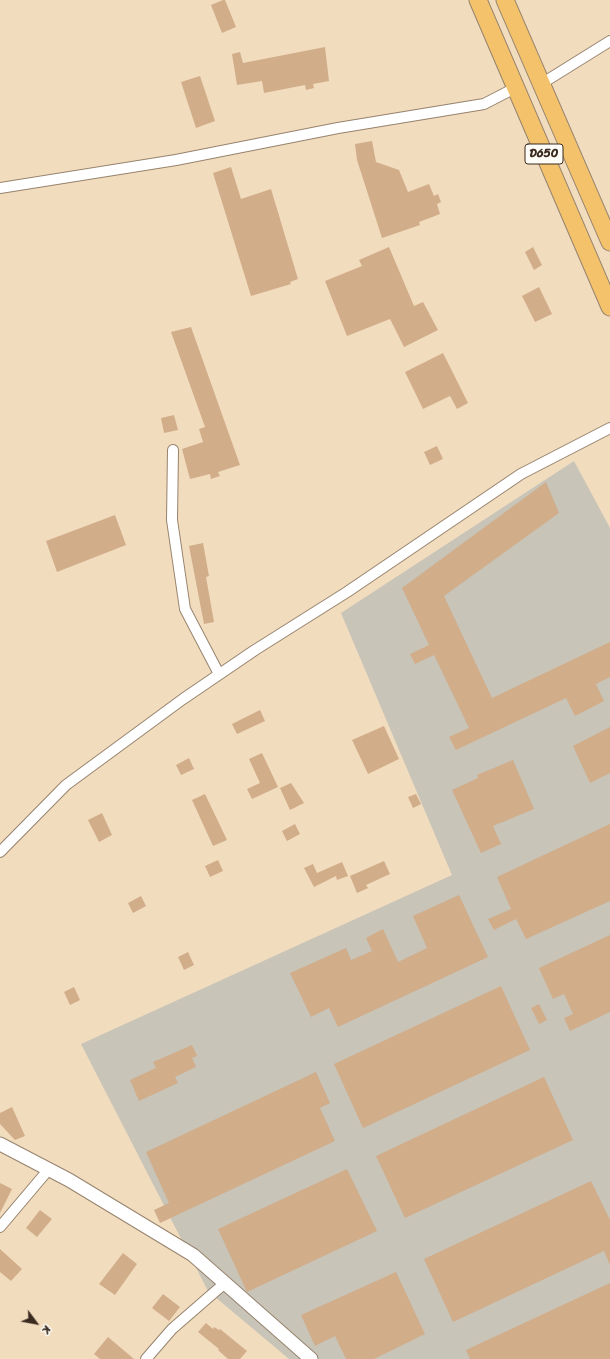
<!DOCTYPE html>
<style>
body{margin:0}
#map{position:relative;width:610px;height:1359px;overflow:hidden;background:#f2dcbe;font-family:Sriracha,sans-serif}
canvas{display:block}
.north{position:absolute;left:16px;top:1303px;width:40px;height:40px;-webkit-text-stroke:3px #fdfcf7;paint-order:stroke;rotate:122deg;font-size:11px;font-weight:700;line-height:16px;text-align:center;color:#3b2a1e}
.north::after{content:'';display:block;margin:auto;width:14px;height:18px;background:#3b2a1e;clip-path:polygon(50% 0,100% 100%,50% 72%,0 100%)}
</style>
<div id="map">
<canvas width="610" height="1359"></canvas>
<div class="north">K</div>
</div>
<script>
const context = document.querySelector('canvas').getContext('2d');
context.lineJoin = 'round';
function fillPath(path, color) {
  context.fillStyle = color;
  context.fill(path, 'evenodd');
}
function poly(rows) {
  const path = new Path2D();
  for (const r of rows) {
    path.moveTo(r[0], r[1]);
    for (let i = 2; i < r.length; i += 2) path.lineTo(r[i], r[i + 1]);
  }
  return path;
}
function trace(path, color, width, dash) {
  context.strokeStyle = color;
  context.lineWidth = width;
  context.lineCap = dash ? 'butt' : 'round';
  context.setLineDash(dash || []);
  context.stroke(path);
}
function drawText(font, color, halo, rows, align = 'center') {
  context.font = font + ' Sriracha,sans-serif';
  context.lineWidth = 3;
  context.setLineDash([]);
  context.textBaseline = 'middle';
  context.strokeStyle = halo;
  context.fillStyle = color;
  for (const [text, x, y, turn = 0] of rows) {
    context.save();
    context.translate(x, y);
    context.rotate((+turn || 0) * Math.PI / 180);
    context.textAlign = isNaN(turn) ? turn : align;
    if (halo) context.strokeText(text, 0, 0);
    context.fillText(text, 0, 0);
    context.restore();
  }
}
fillPath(poly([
 [574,461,610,528,610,1359,289,1359,208,1291,81,1044,452,875,341,613]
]), '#c8c4b8');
fillPath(poly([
 [223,0,225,0,236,27,222,33,211,5],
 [325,47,329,81,313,84,314,88,306,90,305,85,264,93,262,81,237,85,232,54,240,52,243,63],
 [200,76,215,121,196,128,181,82],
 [372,141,376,162,399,170,408,192,429,184,434,196,438,194,441,202,437,204,440,214,419,222,420,225,382,238,357,160,355,144],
 [231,167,241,199,271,189,298,279,290,282,291,284,251,296,213,173],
 [389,247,414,306,423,302,438,330,404,347,390,319,347,336,325,281,362,266,359,260],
 [533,247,542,265,534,270,525,252],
 [539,287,552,314,535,322,522,296],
 [191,327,240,465,218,472,220,476,211,479,210,474,190,479,182,449,203,442,199,429,205,427,171,332],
 [443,353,468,403,457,409,450,396,423,409,405,372],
 [174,415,178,430,164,433,161,418],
 [437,446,443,459,430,465,424,452],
 [546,482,559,513,444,596,492,698,610,642,610,677,596,684,604,701,575,716,566,698,456,750,449,737,469,728,434,655,415,664,410,654,429,645,402,588],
 [115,515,126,545,57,572,46,541],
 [203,543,209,576,206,577,214,622,204,624,189,546],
 [260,710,265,721,237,734,232,724],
 [384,726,399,759,368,774,352,740],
 [610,727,610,773,590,783,573,746],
 [262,753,278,787,252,799,247,789,260,783,249,759],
 [189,758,194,769,181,775,176,765],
 [513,760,534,809,493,826,501,844,481,853,452,790,478,778,477,775],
 [291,783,304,803,290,810,280,788],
 [205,794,227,840,213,846,192,800],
 [416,794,421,804,413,808,408,797],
 [102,813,112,835,99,842,88,820],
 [295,824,300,834,287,841,282,831],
 [610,824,610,901,526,939,516,919,494,930,488,919,511,909,497,877],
 [218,860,223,871,210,877,205,866],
 [384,861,390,874,366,885,368,888,357,893,350,876],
 [342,862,348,876,337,880,336,876,314,887,304,868,313,864,317,873],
 [459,895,488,957,338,1027,329,1008,311,1017,290,973,346,948,351,960,372,951,366,938,383,929,398,962,427,948,413,916],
 [141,896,146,906,133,913,128,903],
 [610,935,610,1012,570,1031,564,1018,573,1014,564,994,553,999,539,968],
 [188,952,194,965,184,970,178,957],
 [501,986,530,1050,363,1128,334,1064],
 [74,987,80,1000,70,1005,64,992],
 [539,1004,547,1020,539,1024,531,1008],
 [192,1045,197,1056,192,1058,196,1067,175,1077,178,1083,139,1101,130,1080,156,1068,153,1062],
 [316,1072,330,1103,320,1108,335,1141,160,1223,154,1210,169,1203,146,1152],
 [544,1077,573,1140,405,1218,376,1156],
 [12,1107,25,1136,15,1140,0,1124,0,1113],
 [347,1169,377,1231,247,1292,218,1229],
 [591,1181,610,1220,610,1265,604,1251,453,1322,424,1259],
 [0,1183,12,1189,0,1213],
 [40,1210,52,1219,37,1237,26,1228],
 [0,1249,22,1269,11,1281,0,1272],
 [123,1253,137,1264,115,1295,99,1284],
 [396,1272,425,1334,374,1359,346,1359,335,1336,315,1346,301,1315],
 [610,1283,610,1359,470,1359,466,1350],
 [163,1294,180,1307,169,1321,152,1308],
 [206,1323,213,1329,214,1327,219,1330,220,1329,247,1351,240,1359,228,1359,218,1350,219,1349,198,1332],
 [108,1337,134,1359,100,1359,94,1354]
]), '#d1ad8a');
const minor = poly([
 [541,84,610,41],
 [0,188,176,160,338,128,484,104,515,88],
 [173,450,172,520,185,609,219,674],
 [0,852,66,785,183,699,255,650,347,592,521,474,610,428],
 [0,1227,49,1169],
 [146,1359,172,1329,225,1283]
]);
const tertiary = poly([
 [0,1144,69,1180,193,1255,311,1359]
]);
const trunk = poly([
 [478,0,610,307],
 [505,0,610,242]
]);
trace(minor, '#96836e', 12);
trace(tertiary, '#96836e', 15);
trace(trunk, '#96836e', 19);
trace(minor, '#fff', 10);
trace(tertiary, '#fff', 13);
trace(trunk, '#f3c26a', 17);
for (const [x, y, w] of [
 [544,154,38]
]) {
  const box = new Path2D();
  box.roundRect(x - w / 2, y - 10, w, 20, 3);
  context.fillStyle = '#fdfcf7';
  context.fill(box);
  trace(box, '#3b2a1e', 1);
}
drawText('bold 12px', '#3b2a1e', null, [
 ["D650",544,154]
]);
</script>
